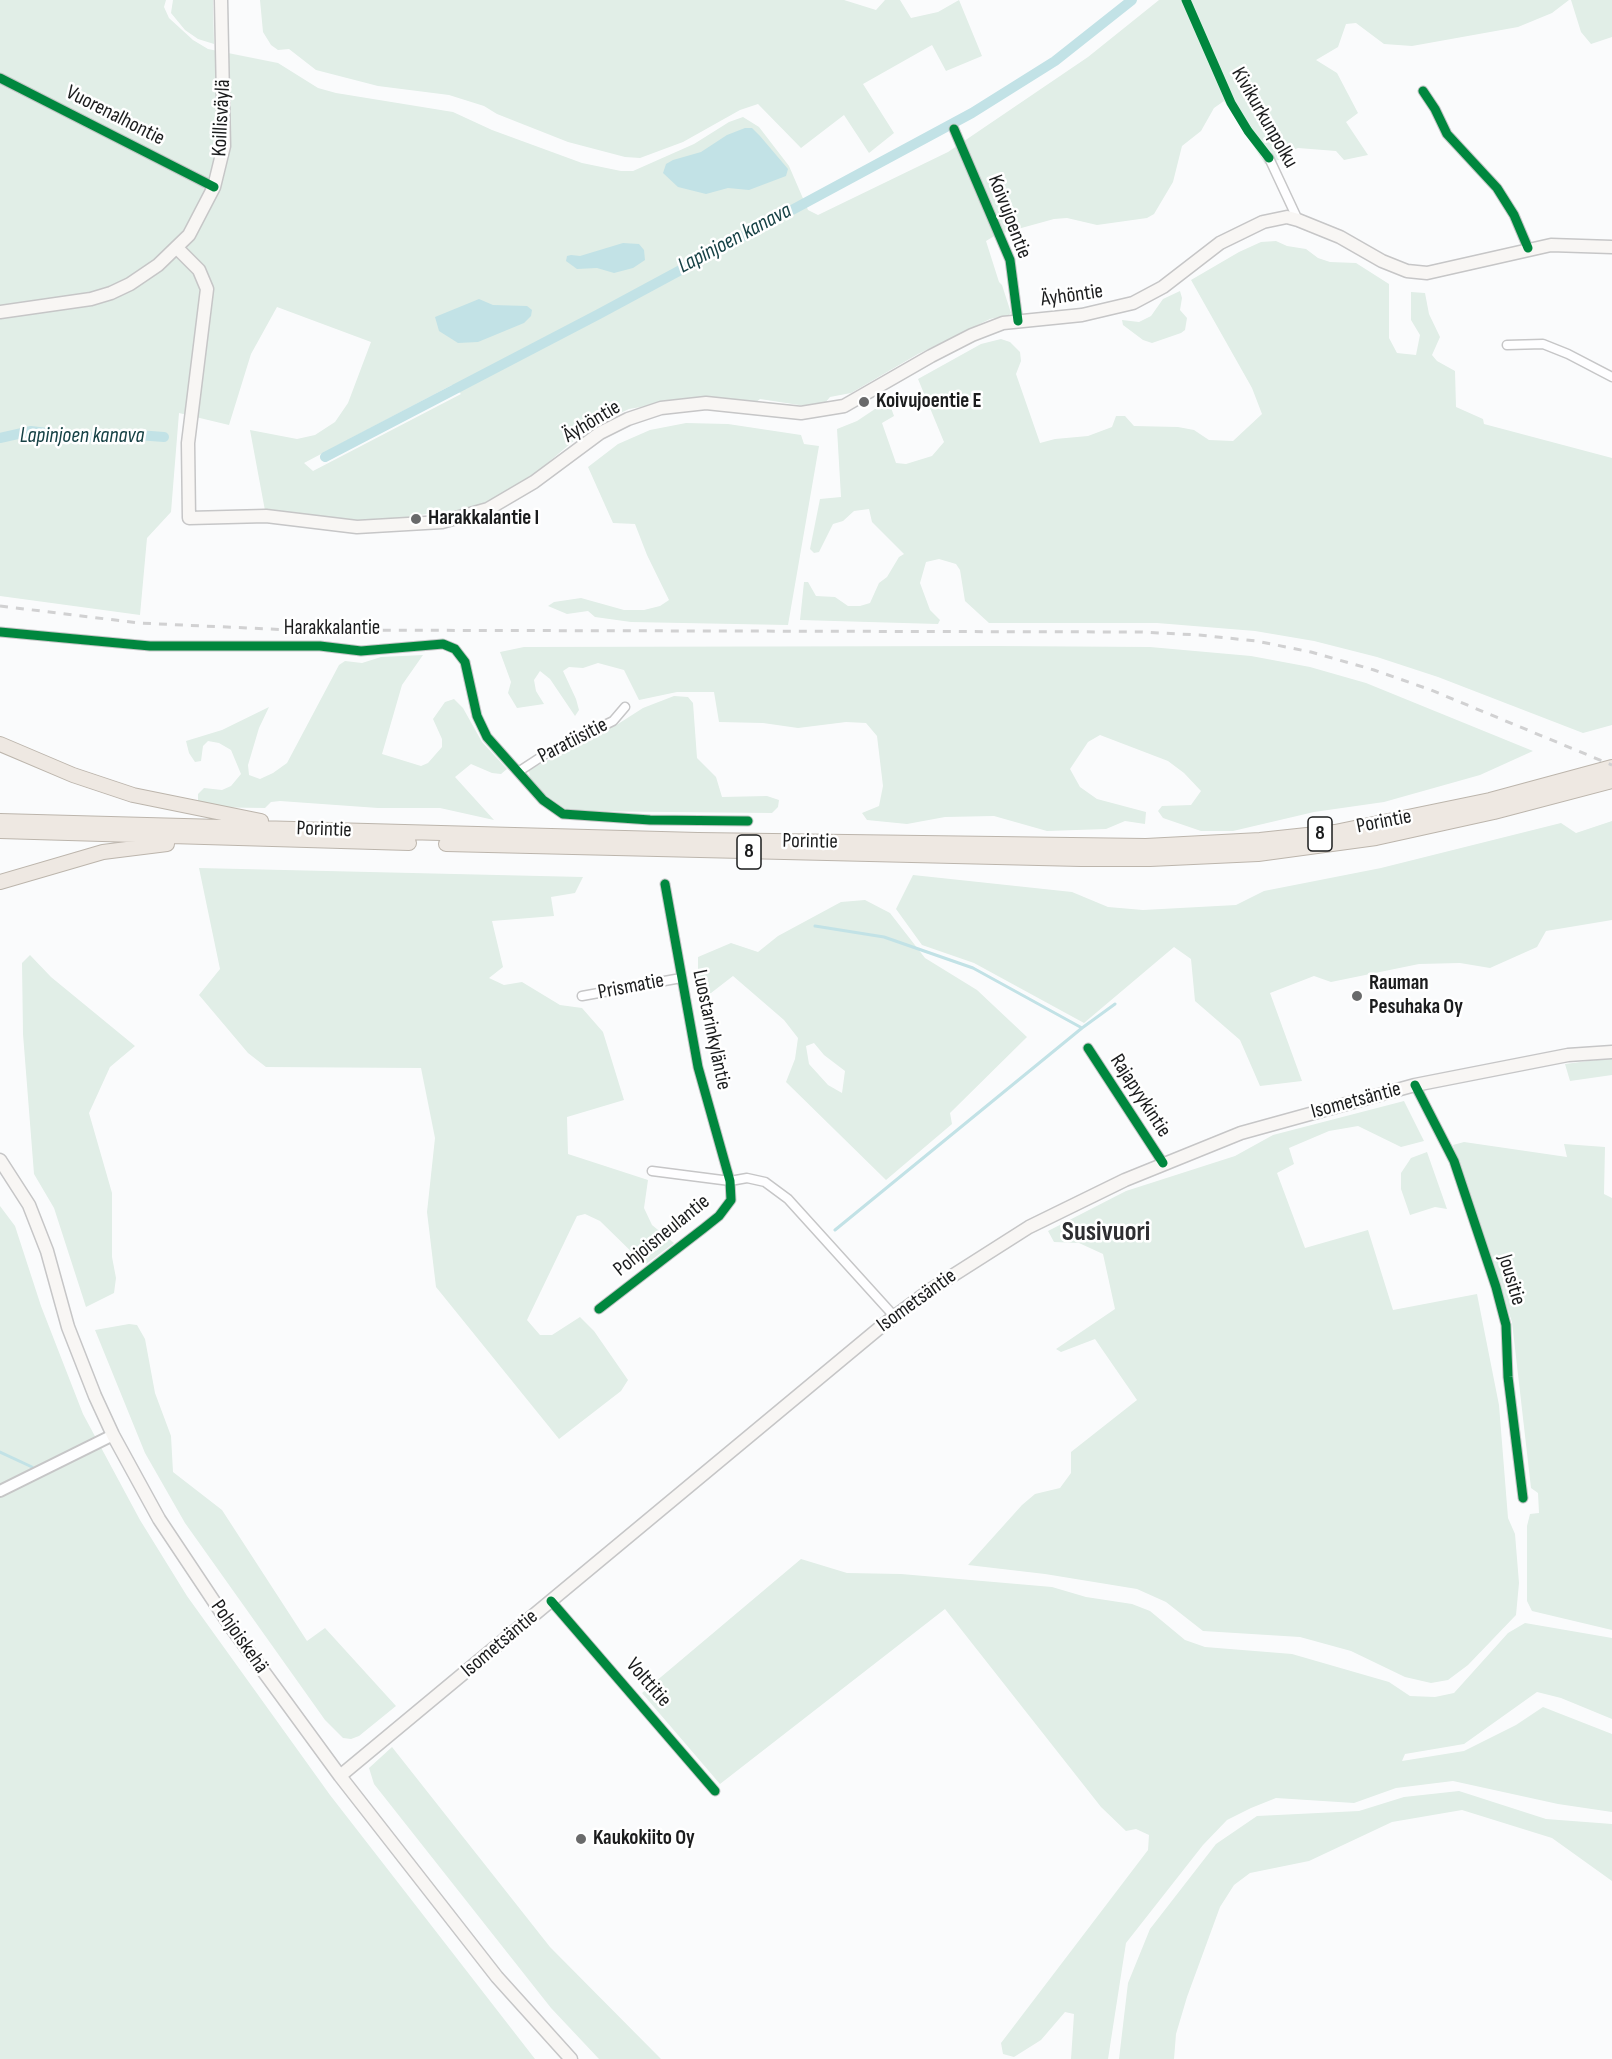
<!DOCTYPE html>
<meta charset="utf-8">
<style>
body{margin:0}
canvas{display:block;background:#fafbfc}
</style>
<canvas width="1612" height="2059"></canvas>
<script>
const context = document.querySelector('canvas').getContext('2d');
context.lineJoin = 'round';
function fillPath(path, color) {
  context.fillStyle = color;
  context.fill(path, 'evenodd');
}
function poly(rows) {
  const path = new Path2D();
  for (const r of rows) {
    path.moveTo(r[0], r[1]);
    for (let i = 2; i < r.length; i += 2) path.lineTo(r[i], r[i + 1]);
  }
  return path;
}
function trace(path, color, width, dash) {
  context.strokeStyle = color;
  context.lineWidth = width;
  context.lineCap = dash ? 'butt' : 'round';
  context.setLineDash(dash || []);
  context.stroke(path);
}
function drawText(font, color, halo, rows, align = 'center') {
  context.font = font + ' "Sofia Sans Condensed",sans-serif';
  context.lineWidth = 5;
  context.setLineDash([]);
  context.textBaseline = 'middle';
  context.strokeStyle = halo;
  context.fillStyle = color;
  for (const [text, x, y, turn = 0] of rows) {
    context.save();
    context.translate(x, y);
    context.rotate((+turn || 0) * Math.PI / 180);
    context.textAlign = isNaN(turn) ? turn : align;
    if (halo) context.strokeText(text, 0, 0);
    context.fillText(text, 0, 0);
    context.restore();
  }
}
fillPath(poly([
 [0,0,166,0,164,7,169,18,193,40,208,49,278,63,318,88,336,93,453,112,492,130,582,163,621,171,633,171,694,144,729,122,743,117,759,127,789,166,808,210,818,215,948,152,1088,57,1159,0,1569,0,1552,13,1518,27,1412,46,1384,44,1356,23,1346,24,1338,47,1316,60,1337,73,1358,113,1346,122,1368,155,1344,160,1336,151,1298,148,1293,150,1291,156,1265,164,1224,101,1214,108,1201,131,1182,146,1173,182,1154,214,1147,218,1097,225,1067,218,1054,219,996,235,986,241,999,282,1002,285,1011,313,1009,315,990,319,918,354,851,393,830,397,825,403,812,407,760,399,755,403,688,399,629,409,590,427,524,483,485,504,434,519,427,514,371,523,266,516,250,430,297,439,315,435,335,422,348,403,371,342,277,307,251,354,229,425,179,413,171,512,147,538,140,615,0,596],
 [452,385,461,394,313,471,304,463],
 [173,0,213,0,214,44,198,39,185,30,171,13],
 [260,0,844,0,876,10,885,0,900,0,911,18,938,12,959,0,982,56,946,71,932,45,863,84,894,133,869,153,844,115,801,148,758,104,740,110,683,142,640,158,625,157,568,142,497,114,484,106,449,95,378,86,316,70,289,49,278,50,271,45,263,32],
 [1571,0,1612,0,1612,37,1591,44,1581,32],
 [1276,241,1287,246,1306,249,1318,258,1330,262,1356,263,1389,284,1389,338,1397,353,1416,355,1420,335,1411,320,1411,292,1425,293,1429,314,1440,337,1432,355,1437,361,1455,371,1456,407,1483,419,1484,424,1612,458,1612,725,1583,733,1438,677,1377,657,1314,641,1255,631,1157,623,989,623,965,601,960,570,956,564,939,559,926,562,920,583,930,610,940,620,938,624,800,620,804,582,808,582,816,596,835,597,848,606,860,606,870,603,879,583,887,577,899,557,904,554,872,522,869,509,854,511,843,521,833,524,819,552,814,553,810,549,820,499,841,497,837,429,857,421,881,405,890,405,894,416,882,423,896,463,906,464,932,456,944,442,918,379,981,344,1001,339,1010,342,1020,352,1021,361,1016,374,1040,443,1055,439,1088,436,1112,427,1116,416,1125,416,1134,426,1178,427,1194,430,1209,440,1233,441,1262,414,1252,388,1191,280,1239,252,1261,242],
 [1180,291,1182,298,1180,310,1187,318,1185,330,1181,333,1152,343,1143,340,1123,325,1122,320,1139,322,1151,316,1163,299],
 [686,423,728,424,801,435,804,444,819,446,788,625,631,622,595,617,588,611,567,614,548,606,554,602,581,598,624,610,644,610,660,606,669,600,647,555,635,524,613,523,588,467,618,444,650,430],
 [997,646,1150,647,1251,656,1310,667,1366,683,1533,751,1480,775,1384,802,1314,812,1233,831,1201,831,1163,818,1158,811,1162,806,1191,805,1201,791,1184,773,1168,761,1100,735,1088,742,1070,769,1080,787,1097,799,1146,812,1145,824,1125,821,1106,829,1047,831,994,816,945,817,907,824,867,820,862,813,879,806,883,786,877,736,866,723,846,722,798,728,763,723,719,722,714,692,677,692,639,700,624,670,598,663,583,668,569,667,563,671,576,699,579,710,575,716,550,679,540,671,534,680,536,691,544,704,517,708,508,693,511,682,500,652,524,647],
 [423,655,402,685,382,754,421,766,428,763,442,747,442,739,433,719,445,702,454,699,463,708,482,742,507,769,501,774,492,773,471,764,455,777,494,820,440,808,378,808,280,801,271,802,265,808,198,807,198,794,204,788,222,790,231,786,241,774,231,750,219,743,208,741,203,746,201,761,195,762,189,753,186,741,222,730,269,707,259,728,248,765,249,775,260,779,273,773,287,763,339,665,345,661,362,663,381,657],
 [674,696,688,697,693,703,697,758,716,777,722,797,767,796,779,800,778,807,772,813,568,811,543,793,530,779,529,770,618,724,643,708],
 [1612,821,1612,920,1546,931,1537,947,1490,968,1460,963,1419,964,1331,982,1314,976,1270,993,1302,1081,1260,1086,1240,1040,1195,1001,1191,959,1174,947,1084,1023,974,963,922,945,896,909,913,875,1072,892,1108,907,1143,910,1236,905,1264,891,1381,868,1561,823,1576,833],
 [199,868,583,877,575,893,551,897,554,916,492,921,503,967,489,978,504,985,522,982,560,1005,582,1008,603,1032,624,1100,567,1117,568,1154,648,1180,644,1208,652,1225,674,1243,645,1265,600,1221,585,1214,577,1216,527,1320,540,1335,552,1335,580,1317,594,1331,628,1380,621,1391,559,1439,436,1287,427,1212,435,1138,421,1068,266,1067,248,1053,199,995,220,969],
 [865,900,890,913,925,958,977,990,1027,1037,950,1113,952,1124,886,1180,786,1082,795,1059,798,1038,784,1020,733,976,711,993,698,993,698,957,731,943,758,952,778,936,841,902],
 [814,1043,824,1055,845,1071,842,1093,828,1085,809,1064,806,1046],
 [30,955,51,977,135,1046,110,1067,89,1113,112,1193,112,1257,116,1278,114,1293,86,1307,54,1208,34,1174,23,1034,22,963],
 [1612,1058,1612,1075,1570,1081,1565,1064],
 [1404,1101,1424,1141,1401,1147,1358,1126,1329,1131,1289,1148,1294,1164,1277,1173,1305,1248,1368,1230,1393,1310,1477,1294,1499,1405,1508,1518,1515,1534,1519,1583,1516,1615,1468,1665,1448,1680,1431,1683,1405,1677,1351,1651,1300,1637,1203,1631,1166,1602,1137,1589,1045,1574,968,1565,1022,1505,1035,1494,1060,1488,1071,1473,1071,1452,1137,1400,1095,1339,1061,1352,1056,1349,1115,1309,1103,1254,1079,1243,1054,1242,1048,1231,1126,1191,1235,1156,1273,1135],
 [1464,1142,1567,1157,1564,1144,1605,1147,1604,1194,1612,1198,1612,1630,1532,1611,1527,1601,1527,1526,1530,1514,1539,1513,1538,1493,1531,1488,1512,1322,1453,1145],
 [1427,1152,1447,1209,1435,1207,1410,1215,1401,1189,1401,1173,1411,1158],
 [0,1206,15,1226,41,1306,83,1414,140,1520,187,1596,330,1795,535,2059,0,2059],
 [129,1324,137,1325,145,1339,155,1393,171,1436,173,1472,222,1510,307,1641,325,1628,396,1706,359,1736,351,1739,343,1738,325,1720,185,1523,145,1453,95,1330],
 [801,1559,847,1573,901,1574,1052,1587,1086,1597,1132,1604,1150,1611,1185,1640,1205,1647,1292,1654,1389,1682,1410,1696,1435,1697,1454,1693,1508,1633,1525,1623,1612,1638,1612,1719,1561,1698,1537,1692,1464,1744,1405,1754,1402,1761,1464,1751,1516,1725,1543,1707,1612,1734,1612,1812,1558,1804,1453,1781,1396,1788,1354,1803,1276,1798,1251,1808,1227,1820,1203,1845,1126,1943,1108,2059,1071,2059,1074,2014,1065,2012,1041,2040,1014,2057,1003,2054,1001,2043,1148,1850,1149,1835,1136,1829,1126,1831,1101,1807,945,1609,720,1784,642,1693],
 [392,1747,550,1947,661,2059,599,2059,551,2008,374,1784,369,1768],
 [1459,1791,1546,1819,1612,1824,1612,1881,1552,1838,1462,1810,1392,1822,1309,1861,1250,1873,1234,1885,1220,1907,1187,1997,1176,2034,1174,2059,1119,2059,1128,1983,1150,1929,1216,1844,1257,1816,1359,1811,1404,1797]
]), '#e1eee7');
fillPath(poly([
 [745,128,752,128,760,136,788,169,786,176,749,190,728,188,706,194,678,187,663,173,666,164,673,160,701,152,727,135],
 [623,243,639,244,644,250,645,260,633,268,614,273,597,268,577,269,566,261,567,256,571,255,580,256],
 [479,299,493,305,527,306,532,310,531,316,524,323,478,342,458,343,439,331,435,317]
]), '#c2e2e6');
trace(poly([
 [815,926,884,937,973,968,1082,1028,835,1230],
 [1082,1028,1115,1004],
 [0,1452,32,1467]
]), '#c2e2e6', 3);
trace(poly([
 [0,438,31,431,79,437,102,438,124,434,164,437],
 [325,457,599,314,972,113,1055,61,1132,0]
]), '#c2e2e6', 10);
const minor = poly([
 [0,78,214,187],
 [1423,91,1435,109,1447,134,1497,188,1514,215,1528,248],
 [954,129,1010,260,1018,321],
 [1269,158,1298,220],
 [1507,345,1543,344,1568,354,1612,377],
 [0,632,150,646,320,646,361,651,443,644,455,649,465,662,477,716,487,737,543,800,563,814,650,820,748,821],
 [518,772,547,753,613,721,625,707],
 [582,996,681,978],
 [1088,1048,1163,1163],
 [1415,1085,1454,1161,1496,1287,1506,1325,1508,1377,1523,1498],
 [652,1171,730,1181,747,1178,765,1182,788,1199,894,1316],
 [599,1309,704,1228,719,1216,731,1200,730,1181,698,1067,665,884],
 [551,1601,715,1791]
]);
const tertiary = poly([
 [0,1491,113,1435]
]);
const secondary = poly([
 [177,248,199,270,207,289,188,443,189,518,266,516,357,527,442,522,488,509,534,482,600,433,628,419,661,408,706,403,801,413,844,406,931,356,972,335,1003,323,1082,315,1133,303,1163,287,1220,243,1263,222,1287,217,1298,220,1340,237,1382,261,1407,271,1427,273,1551,245,1612,247],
 [0,312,91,299,111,293,130,284,158,265,189,235,214,187,224,146,221,0],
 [0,1160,29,1205,47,1251,68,1327,95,1396,113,1435,159,1519,231,1627,340,1776,497,1977,571,2059],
 [340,1776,883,1325,930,1290,1029,1227,1125,1180,1241,1133,1415,1085,1568,1055,1612,1052]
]);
const trunk = poly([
 [0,744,73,775,133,795,261,821],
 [0,821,698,840,1146,846,1260,840,1335,832,1490,800,1612,767],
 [0,831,409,843],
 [446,844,1081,859,1150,859,1258,854,1376,838,1494,812,1612,781],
 [0,882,103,852,167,844]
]);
trace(minor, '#c6c6c7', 11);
trace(tertiary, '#c6c6c7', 14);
trace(secondary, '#c6c6c7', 15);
trace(trunk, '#bcb5ac', 16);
trace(minor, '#fefeff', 8);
trace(tertiary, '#fefeff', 10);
trace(secondary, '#f8f6f4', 12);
trace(trunk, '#eee8e2', 14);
trace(poly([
 [0,606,139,623,291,630,1142,632,1199,635,1256,641,1311,652,1374,670,1431,690,1612,765]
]), '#d1d1d2', 3, [8, 8]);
trace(poly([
 [1186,0,1231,103,1248,131,1269,158],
 [0,78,214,187],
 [1423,91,1435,109,1447,134,1497,188,1514,215,1528,248],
 [954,129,1010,260,1018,321],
 [0,632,150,646,320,646,361,651,443,644,455,649,465,662,477,716,487,737,543,800,563,814,650,820,748,821],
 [1088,1048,1163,1163],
 [1415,1085,1454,1161,1496,1287,1506,1325,1508,1377,1523,1498],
 [599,1309,704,1228,719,1216,731,1200,730,1181,698,1067,665,884],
 [551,1601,715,1791]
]), '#00873e', 9);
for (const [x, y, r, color] of [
 [864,402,6,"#696a6b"],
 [416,519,6,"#696a6b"],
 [1357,996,6,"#696a6b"],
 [581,1839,6,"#696a6b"]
]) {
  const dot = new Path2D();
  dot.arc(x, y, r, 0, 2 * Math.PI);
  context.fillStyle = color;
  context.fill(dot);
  trace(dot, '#fff', 2);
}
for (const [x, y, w] of [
 [1320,834,24],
 [749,852,24]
]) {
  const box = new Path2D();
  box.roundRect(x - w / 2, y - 17, w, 34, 4.5);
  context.fillStyle = '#fff';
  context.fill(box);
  trace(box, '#1b1c1d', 1.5);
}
drawText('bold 20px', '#1b1c1d', null, [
 ["8",1320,834],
 ["8",749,852]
]);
drawText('21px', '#1b1c1d', '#fff', [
 ["Vuorenalhontie",115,116,27],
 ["Koillisväylä",222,118,-87],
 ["Kivikurkunpolku",1264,118,60],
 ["Koivujoentie",1009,217,69],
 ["Äyhöntie",1072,296,-8],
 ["Äyhöntie",592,422,-31],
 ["Harakkalantie",332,629],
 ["Paratiisitie",573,741,-27],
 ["Porintie",1384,822,-11],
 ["Porintie",324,830,2],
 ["Porintie",810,842,1],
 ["Prismatie",631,987,-11],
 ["Luostarinkyläntie",711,1030,78],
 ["Rajapyykintie",1140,1096,57],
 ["Isometsäntie",1356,1101,-15],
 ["Pohjoisneulantie",662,1236,-39],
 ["Jousitie",1511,1280,73],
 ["Isometsäntie",917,1301,-36],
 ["Pohjoiskehä",239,1637,55],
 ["Isometsäntie",500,1644,-40],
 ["Volttitie",648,1683,49]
]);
drawText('bold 21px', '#1b1c1d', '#fff', [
 ["Koivujoentie E",876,402],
 ["Harakkalantie I",428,519],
 ["Rauman",1369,984],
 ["Pesuhaka Oy",1369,1008],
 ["Kaukokiito Oy",593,1839]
], 'left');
drawText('italic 22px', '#164145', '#fff', [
 ["Lapinjoen kanava",735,239,-28],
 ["Lapinjoen kanava",82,436]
]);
drawText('bold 27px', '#2e2e31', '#fff', [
 ["Susivuori",1106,1233]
]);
</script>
